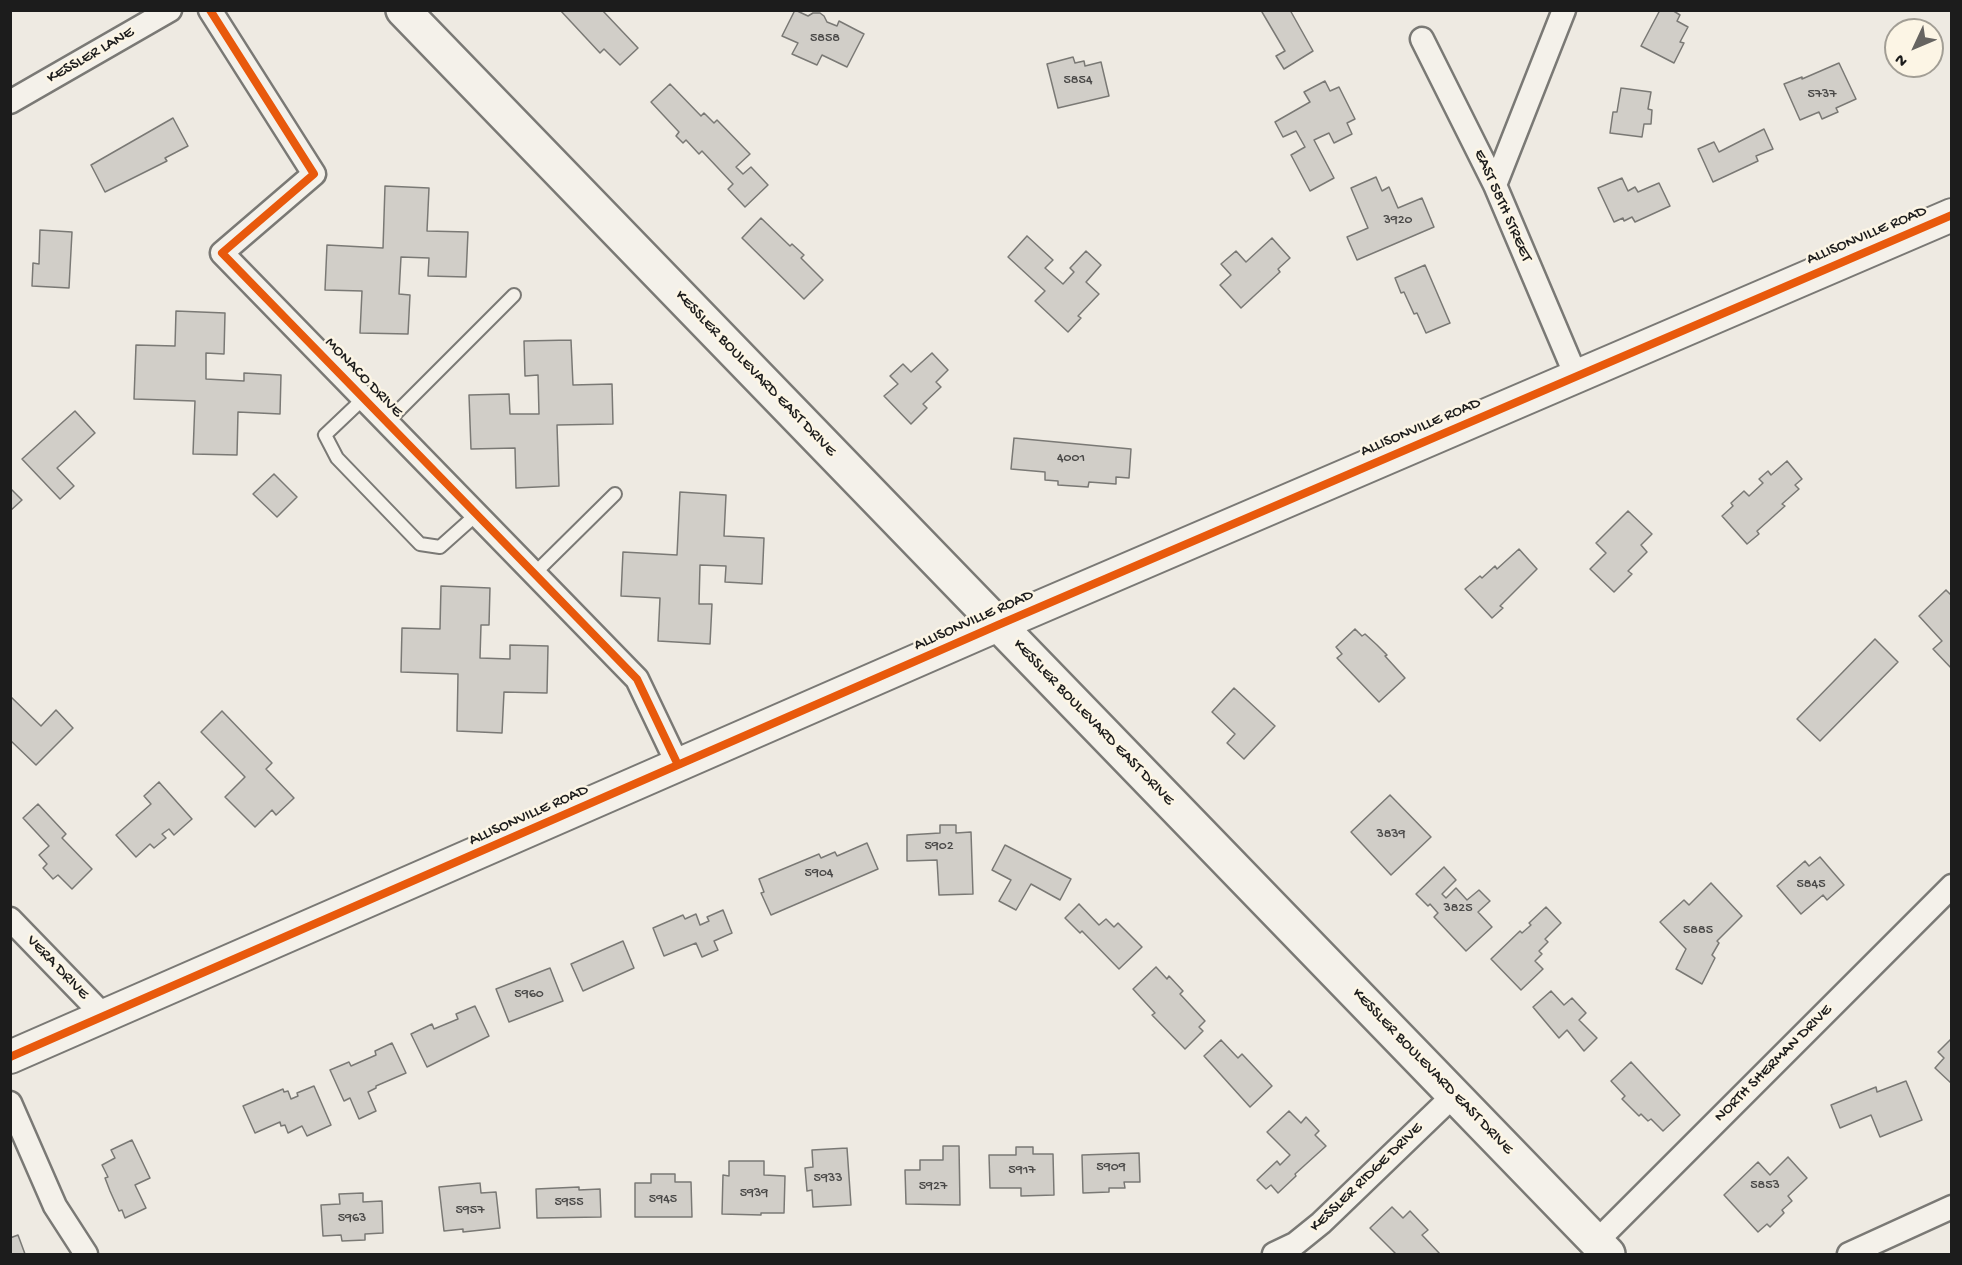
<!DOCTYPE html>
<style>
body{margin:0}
#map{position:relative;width:1962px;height:1265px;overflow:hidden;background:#eeeae2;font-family:"Gochi Hand",sans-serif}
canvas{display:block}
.frame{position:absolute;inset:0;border:12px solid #1c1c1c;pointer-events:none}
.north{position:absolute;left:1884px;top:18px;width:60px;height:60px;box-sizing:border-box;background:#fcf5e5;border:2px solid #a29e95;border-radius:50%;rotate:226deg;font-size:16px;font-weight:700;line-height:24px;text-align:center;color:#1c1c1c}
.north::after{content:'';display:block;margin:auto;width:21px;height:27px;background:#666461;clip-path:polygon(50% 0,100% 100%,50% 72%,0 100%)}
</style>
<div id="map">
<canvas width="1962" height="1265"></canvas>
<div class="frame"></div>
<div class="north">N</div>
</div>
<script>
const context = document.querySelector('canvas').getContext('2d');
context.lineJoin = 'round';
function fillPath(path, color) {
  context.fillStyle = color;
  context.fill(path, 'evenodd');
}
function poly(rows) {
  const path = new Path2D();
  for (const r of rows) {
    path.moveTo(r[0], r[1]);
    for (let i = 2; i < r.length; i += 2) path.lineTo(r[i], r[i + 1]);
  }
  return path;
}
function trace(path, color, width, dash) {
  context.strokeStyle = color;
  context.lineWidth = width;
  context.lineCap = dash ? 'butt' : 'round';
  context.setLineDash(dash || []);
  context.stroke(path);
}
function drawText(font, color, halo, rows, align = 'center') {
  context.font = font + ' "Gochi Hand",sans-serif';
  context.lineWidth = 5;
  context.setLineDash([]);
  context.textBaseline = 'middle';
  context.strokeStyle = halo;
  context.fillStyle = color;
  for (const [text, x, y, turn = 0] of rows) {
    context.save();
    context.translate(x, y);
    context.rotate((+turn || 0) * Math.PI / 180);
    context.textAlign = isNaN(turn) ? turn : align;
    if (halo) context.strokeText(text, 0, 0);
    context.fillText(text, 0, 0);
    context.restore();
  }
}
const building = poly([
 [560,10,602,10,638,48,620,65,604,49,600,53,560,10],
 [795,10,808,16,813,13,820,13,824,16,827,22,837,26,839,21,864,34,847,67,822,55,817,65,792,54,798,43,782,36,795,10],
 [1263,10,1290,10,1313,51,1284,69,1276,56,1285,51,1262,12,1263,10],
 [1660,10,1672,10,1680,15,1677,21,1688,27,1680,42,1684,43,1674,63,1641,46,1660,10],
 [1073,57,1075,63,1084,61,1085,66,1101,62,1109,96,1058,108,1047,64,1073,57],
 [1839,63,1856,99,1836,108,1838,112,1822,119,1819,112,1800,120,1784,84,1802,77,1802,79,1839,63],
 [1325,81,1330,91,1339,87,1355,119,1347,123,1352,134,1334,143,1329,133,1314,140,1334,178,1310,191,1291,155,1305,147,1296,131,1283,137,1275,122,1310,102,1304,92,1325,81],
 [670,84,701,116,704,113,714,123,717,120,750,154,736,167,743,174,751,167,768,185,745,207,728,189,733,184,702,151,699,154,686,140,683,143,676,136,679,132,651,102,670,84],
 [1621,88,1651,92,1648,109,1652,110,1651,124,1644,124,1642,137,1610,133,1613,112,1617,112,1621,88],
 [173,118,188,146,165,158,167,161,105,192,91,165,173,118],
 [1764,129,1773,149,1756,156,1758,161,1713,182,1698,149,1714,142,1719,152,1764,129],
 [1376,177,1382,191,1389,187,1398,208,1422,198,1434,227,1357,260,1347,237,1368,228,1351,188,1376,177],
 [1622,178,1628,191,1635,187,1638,192,1659,183,1670,206,1635,222,1632,217,1624,221,1623,218,1614,222,1598,188,1622,178],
 [385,186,429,188,427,231,468,232,466,277,428,276,429,258,401,257,399,294,410,295,408,334,360,333,362,291,325,290,327,245,383,248,385,186],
 [761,218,790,246,792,244,804,255,801,258,823,280,804,299,742,238,761,218],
 [40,230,72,232,69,288,32,286,33,263,39,264,40,230],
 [1027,236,1053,260,1045,268,1063,284,1074,272,1070,268,1086,251,1101,265,1086,282,1099,294,1078,316,1081,318,1068,332,1035,301,1045,291,1008,257,1027,236],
 [1272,238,1290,258,1278,269,1280,272,1241,308,1220,285,1231,275,1221,264,1236,251,1246,262,1272,238],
 [1425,265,1450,323,1426,333,1417,313,1414,314,1404,292,1401,293,1395,278,1425,265],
 [176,311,225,313,224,354,206,353,206,379,244,381,244,373,281,375,280,414,238,412,237,455,193,454,195,401,134,399,136,345,175,346,176,311],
 [571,340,573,385,612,384,613,424,557,425,559,486,516,488,515,448,471,449,469,395,509,394,510,414,539,414,538,375,525,376,524,341,571,340],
 [932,353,948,370,936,382,941,387,923,404,927,408,911,424,884,396,898,384,890,376,903,364,911,372,932,353],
 [75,411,95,433,57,468,74,486,60,499,22,459,75,411],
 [1014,438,1131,449,1129,478,1116,477,1116,484,1089,482,1088,487,1058,485,1058,481,1045,480,1045,472,1011,469,1014,438],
 [1787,461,1802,479,1795,485,1799,489,1782,504,1785,506,1757,531,1759,534,1747,544,1722,516,1733,506,1731,503,1744,491,1749,496,1763,483,1759,479,1768,471,1771,475,1787,461],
 [274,474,297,497,277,517,253,494,274,474],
 [10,488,22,500,10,511,10,488],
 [680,492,726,495,724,536,764,538,762,584,725,582,726,566,700,565,699,604,712,604,710,644,658,641,660,598,621,596,623,552,677,555,680,492],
 [1628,511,1652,534,1641,545,1647,552,1628,571,1632,574,1614,592,1590,569,1606,553,1596,543,1628,511],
 [1519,549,1537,569,1500,606,1503,608,1492,618,1465,589,1480,576,1482,578,1495,566,1497,569,1519,549],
 [441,586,490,588,489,625,481,625,480,658,510,659,510,645,548,646,547,693,504,692,502,733,457,731,458,674,401,672,402,628,440,629,441,586],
 [1946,590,1952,596,1952,669,1933,649,1942,641,1919,616,1946,590],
 [1355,629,1362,636,1365,634,1377,645,1387,655,1385,656,1405,678,1379,702,1337,658,1342,654,1336,647,1355,629],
 [1875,639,1898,662,1820,741,1797,719,1875,639],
 [1234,688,1275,726,1244,759,1227,743,1235,734,1212,712,1234,688],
 [10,696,41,726,56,710,73,728,36,765,10,740,10,696],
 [222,711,272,763,266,769,294,798,276,815,272,810,255,827,225,797,245,777,201,732,222,711],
 [159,782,192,819,174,835,169,829,162,834,166,838,154,848,150,844,136,857,116,835,151,804,144,796,159,782],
 [1390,795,1431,837,1391,875,1351,832,1390,795],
 [38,804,66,834,62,838,92,869,72,889,58,875,53,879,43,868,47,864,39,855,49,846,23,818,38,804],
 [940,825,956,825,956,833,971,832,973,894,939,895,937,860,907,861,907,835,940,833,940,825],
 [867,843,878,869,771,915,761,893,764,892,759,879,819,854,821,858,835,852,837,856,867,843],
 [1005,845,1071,879,1060,900,1031,884,1016,910,999,901,1011,880,992,870,1005,845],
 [1820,857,1844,885,1827,900,1823,895,1801,914,1777,886,1805,861,1809,866,1820,857],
 [1444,867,1456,880,1442,894,1446,898,1456,888,1467,900,1479,890,1490,901,1478,912,1492,927,1466,951,1434,917,1438,913,1430,904,1428,906,1416,894,1444,867],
 [1711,883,1742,916,1717,941,1719,943,1712,955,1715,958,1702,984,1676,969,1686,949,1660,922,1684,900,1689,905,1711,883],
 [1079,904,1099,925,1106,919,1114,927,1118,923,1142,947,1119,969,1082,931,1080,933,1065,918,1079,904],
 [1546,907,1561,923,1545,939,1548,942,1539,951,1542,954,1535,961,1543,969,1521,990,1491,959,1520,931,1522,933,1531,925,1529,923,1546,907],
 [723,910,732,933,714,941,718,950,702,957,696,943,664,956,653,928,683,915,685,919,696,914,700,925,709,921,707,917,723,910],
 [623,941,634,968,583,991,571,964,623,941],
 [1156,967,1167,979,1169,976,1183,991,1180,994,1205,1021,1199,1027,1203,1031,1185,1049,1152,1015,1155,1013,1133,989,1156,967],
 [550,968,563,1001,509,1022,496,989,550,968],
 [1551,991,1564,1005,1572,998,1586,1013,1579,1020,1597,1038,1584,1051,1567,1030,1559,1038,1533,1007,1551,991],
 [475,1006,489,1036,427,1067,411,1034,432,1024,434,1029,458,1019,456,1014,475,1006],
 [1952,1038,1952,1084,1935,1068,1944,1058,1938,1052,1952,1038],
 [1221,1040,1238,1058,1242,1054,1272,1086,1250,1107,1204,1056,1221,1040],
 [392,1043,406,1073,376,1086,376,1088,368,1092,376,1111,359,1119,350,1098,344,1101,330,1070,349,1062,351,1066,376,1055,375,1051,392,1043],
 [1631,1062,1680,1115,1663,1131,1651,1119,1648,1121,1641,1114,1639,1116,1622,1099,1625,1096,1611,1081,1631,1062],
 [1906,1081,1922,1120,1880,1137,1871,1115,1840,1128,1831,1105,1876,1087,1877,1092,1906,1081],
 [314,1086,331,1125,307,1136,302,1126,288,1133,285,1125,281,1126,280,1122,255,1133,243,1106,283,1089,284,1092,288,1091,291,1099,298,1096,297,1093,314,1086],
 [1289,1111,1301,1123,1306,1117,1319,1131,1315,1135,1326,1146,1295,1174,1296,1176,1278,1193,1271,1185,1266,1189,1257,1180,1277,1161,1280,1165,1290,1155,1267,1132,1289,1111],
 [132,1140,150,1178,135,1185,146,1208,125,1218,122,1210,119,1211,110,1191,105,1178,108,1177,102,1165,115,1158,111,1150,132,1140],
 [943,1146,959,1146,960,1205,906,1204,905,1170,920,1170,920,1160,943,1160,943,1146],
 [1016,1147,1033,1147,1033,1154,1053,1154,1054,1195,1021,1196,1021,1188,990,1188,989,1155,1016,1155,1016,1147],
 [847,1148,851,1205,813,1207,812,1190,807,1191,805,1168,813,1167,812,1150,847,1148],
 [1139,1153,1140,1182,1124,1182,1125,1188,1109,1188,1109,1192,1083,1193,1082,1155,1139,1153],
 [1788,1157,1807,1178,1788,1196,1792,1201,1782,1210,1784,1213,1770,1227,1767,1224,1758,1232,1724,1195,1758,1162,1770,1175,1788,1157],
 [729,1161,764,1161,764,1175,785,1176,784,1213,761,1213,761,1215,722,1214,723,1175,729,1176,729,1161],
 [651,1174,675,1174,675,1182,691,1182,692,1217,635,1217,635,1183,651,1183,651,1174],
 [480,1183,481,1193,496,1192,500,1228,463,1232,463,1229,444,1231,439,1187,480,1183],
 [579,1187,579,1190,600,1189,601,1217,537,1218,536,1189,579,1187],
 [363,1193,363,1202,382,1201,383,1233,365,1234,365,1240,342,1241,341,1235,323,1236,321,1205,340,1204,339,1194,363,1193],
 [1392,1207,1403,1218,1410,1211,1428,1230,1422,1235,1440,1254,1396,1254,1370,1228,1392,1207],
 [18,1235,25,1254,10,1254,10,1238,18,1235]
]);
fillPath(building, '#d1cec8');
trace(building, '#7a7975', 1.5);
const lane = poly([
 [364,398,325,435,337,458,420,544,440,547,477,514],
 [387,422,514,295],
 [534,574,615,494]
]);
const street = poly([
 [210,10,314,174,222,253,637,679,678,765],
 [1422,39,1495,185,1576,376],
 [10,102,170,10],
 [1495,185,1564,10],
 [10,919,104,1016],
 [10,1103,55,1206,86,1254],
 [1596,1242,1952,886],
 [1274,1254,1295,1244,1321,1223,1454,1095],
 [1849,1254,1952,1207]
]);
const secondary = poly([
 [10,1057,998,625,1952,215]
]);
const primary = poly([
 [403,10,1608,1254]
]);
trace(lane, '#7a7975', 16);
trace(street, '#7a7975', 27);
trace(secondary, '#7a7975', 36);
trace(primary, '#7a7975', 38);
trace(lane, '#f4f1ea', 12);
trace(street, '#f4f1ea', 22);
trace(secondary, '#f4f1ea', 32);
trace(primary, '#f4f1ea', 33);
trace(poly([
 [210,10,314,174,222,253,637,679,678,765],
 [10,1057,998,625,1952,215]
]), '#e8590c', 8);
drawText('14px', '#494847', null, [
 ["5858",825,39],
 ["5854",1078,81],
 ["5737",1822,95],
 ["3920",1398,221],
 ["4001",1071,459],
 ["3839",1391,835],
 ["5902",939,847],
 ["5904",819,874],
 ["5845",1811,885],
 ["3825",1458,909],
 ["5885",1698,931],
 ["5960",529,995],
 ["5909",1111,1168],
 ["5917",1022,1171],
 ["5933",828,1179],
 ["5853",1765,1186],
 ["5927",933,1187],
 ["5939",754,1194],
 ["5945",663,1200],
 ["5955",569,1203],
 ["5957",470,1211],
 ["5963",352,1219]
]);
drawText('16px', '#1c1c1c', '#fcf5e5', [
 ["KESSLER LANE",91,56,-30],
 ["EAST 58TH STREET",1502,206,66],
 ["ALLISONVILLE ROAD",1867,236,-23],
 ["KESSLER BOULEVARD EAST DRIVE",755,374,46],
 ["MONACO DRIVE",363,378,46],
 ["ALLISONVILLE ROAD",1421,428,-23],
 ["ALLISONVILLE ROAD",974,621,-24],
 ["KESSLER BOULEVARD EAST DRIVE",1093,723,46],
 ["ALLISONVILLE ROAD",529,816,-24],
 ["VERA DRIVE",57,968,46],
 ["NORTH SHERMAN DRIVE",1774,1064,-45],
 ["KESSLER BOULEVARD EAST DRIVE",1432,1072,46],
 ["KESSLER RIDGE DRIVE",1367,1178,-44]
]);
</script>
